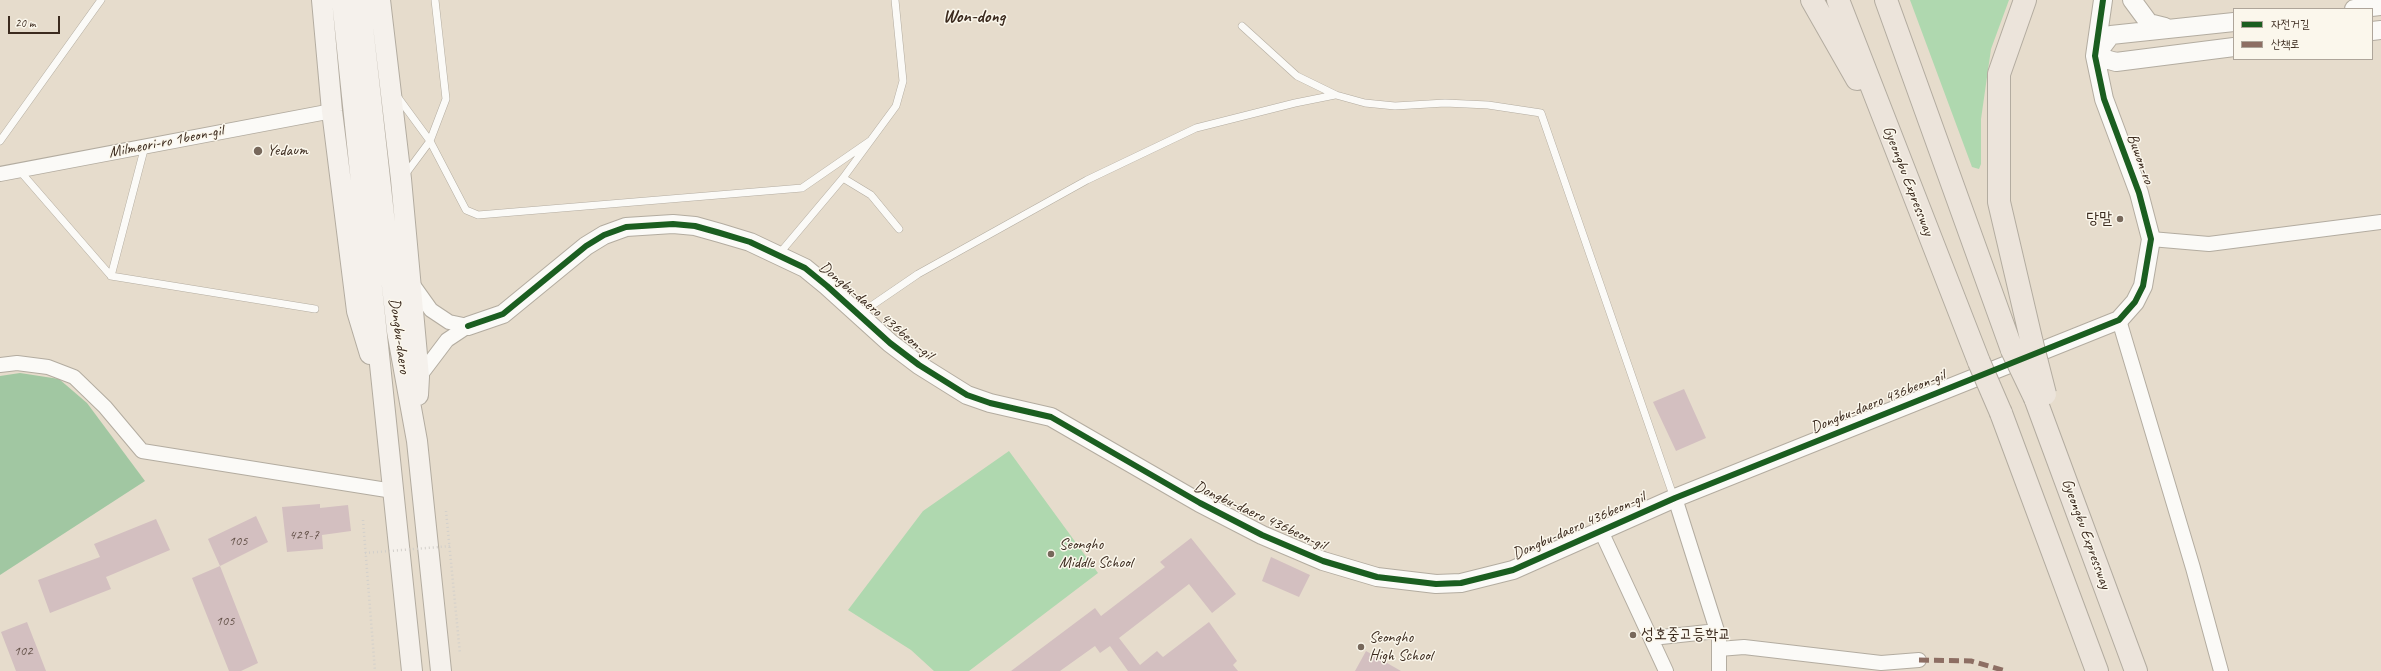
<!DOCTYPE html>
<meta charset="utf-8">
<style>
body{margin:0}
#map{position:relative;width:2381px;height:671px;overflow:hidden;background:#e6dccc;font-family:Caveat,"Poor Story",sans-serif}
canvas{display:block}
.legend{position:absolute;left:2233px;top:8px;width:140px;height:52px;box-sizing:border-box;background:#fbf7ec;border:1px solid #aea59a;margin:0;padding:5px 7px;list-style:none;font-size:12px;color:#3b2a1e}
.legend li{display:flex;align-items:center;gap:8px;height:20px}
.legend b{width:20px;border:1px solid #aea59a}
.scale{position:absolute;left:8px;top:16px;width:52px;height:18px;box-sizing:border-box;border:2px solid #3b2a1e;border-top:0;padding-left:5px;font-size:12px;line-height:14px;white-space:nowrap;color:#3b2a1e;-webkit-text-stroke:3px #fbf7ec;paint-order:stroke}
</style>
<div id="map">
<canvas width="2381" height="671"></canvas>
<ul class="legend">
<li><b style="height:5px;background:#1b5e20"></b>자전거길</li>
<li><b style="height:5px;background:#8d6e63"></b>산책로</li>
</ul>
<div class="scale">20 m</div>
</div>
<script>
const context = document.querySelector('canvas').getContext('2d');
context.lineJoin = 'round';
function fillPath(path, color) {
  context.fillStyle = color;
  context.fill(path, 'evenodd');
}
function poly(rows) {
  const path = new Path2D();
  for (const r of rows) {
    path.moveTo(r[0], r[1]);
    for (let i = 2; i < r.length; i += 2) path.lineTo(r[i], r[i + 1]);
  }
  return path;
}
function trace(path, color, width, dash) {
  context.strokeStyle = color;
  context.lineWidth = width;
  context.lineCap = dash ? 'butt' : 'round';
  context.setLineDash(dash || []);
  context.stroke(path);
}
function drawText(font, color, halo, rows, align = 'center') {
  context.font = font + ' Caveat,"Poor Story",sans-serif';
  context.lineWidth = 3;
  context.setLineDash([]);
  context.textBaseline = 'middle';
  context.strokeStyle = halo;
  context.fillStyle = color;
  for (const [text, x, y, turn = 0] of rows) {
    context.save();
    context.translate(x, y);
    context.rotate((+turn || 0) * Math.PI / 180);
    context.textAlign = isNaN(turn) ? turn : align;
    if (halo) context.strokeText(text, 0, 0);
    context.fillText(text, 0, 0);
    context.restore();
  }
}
fillPath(poly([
 [1910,0,2009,0,1991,49,1981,119,1981,164,1979,169,1972,167],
 [1009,451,1098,573,969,671,934,671,911,650,848,610,923,511]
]), '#afd8af');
fillPath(poly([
 [20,373,59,379,87,403,145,481,0,575,0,376]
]), '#a1c7a2');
fillPath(poly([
 [1684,389,1706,438,1676,451,1653,402],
 [320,504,320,508,348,505,351,531,322,535,323,549,287,552,282,507],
 [256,516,268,542,220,566,208,539],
 [156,519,170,550,106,577,111,589,50,613,38,580,100,557,94,544],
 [1191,538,1236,594,1212,613,1189,584,1119,638,1140,665,1157,651,1163,657,1209,622,1237,661,1233,665,1238,671,1128,671,1110,646,1100,653,1095,646,1060,671,1011,671,1095,608,1101,616,1165,567,1160,562],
 [1271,557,1310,575,1299,597,1262,581],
 [220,566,258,663,241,671,229,671,192,578],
 [27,622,46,671,16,671,1,632],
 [1366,651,1401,671,1355,671]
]), '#d3bfc0');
const service = poly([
 [1242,26,1297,76,1336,95,1365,103,1395,106,1445,103,1488,105,1541,113,1674,498],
 [397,96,430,141,466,210,478,215,802,188,870,141],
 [0,141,101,0],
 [19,170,111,276,315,309],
 [404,176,430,141,446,99,435,0],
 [843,178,871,195,899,229],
 [779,254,843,178,896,106,903,81,895,0],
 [111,276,145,146],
 [858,315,918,274,1087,180,1196,128,1295,103,1335,95]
]);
const minor = poly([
 [0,174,332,111],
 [2151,239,2209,244,2381,222],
 [411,282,431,310,449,322,468,326,447,340,419,377],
 [2119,320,2193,568,2221,671],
 [0,365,17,363,48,367,74,377,105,407,142,451,393,491],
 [1675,498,1719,637,1719,671],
 [1601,531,1666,671],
 [1652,638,1717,631],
 [1719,649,1744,647,1881,663,1919,660]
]);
const tertiary = poly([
 [2132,0,2149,23,2165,27],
 [2354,9,2381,6],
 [2372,31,2381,30],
 [2095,56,2111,35,2234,22],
 [2095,56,2116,62,2234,47],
 [468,326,503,314,586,246,604,235,626,227,673,224,695,226,720,233,750,242,805,268,827,286,890,343,919,365,967,395,990,403,1051,417,1200,503,1262,535,1323,561,1377,577,1436,584,1461,583,1513,570,1675,498,2119,320,2135,302,2143,286,2151,239,2139,193,2104,99,2095,56,2103,0]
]);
const secondary = poly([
 [322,0,332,111,357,311,370,354],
 [342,0,412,671],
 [360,0,397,331,417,441,441,671],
 [380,0,401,179,419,377,418,395]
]);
const motorway = poly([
 [1812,0,1857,79],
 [1838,0,1979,362],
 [1886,0,2012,350],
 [2025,0,1999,74,1999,202,2032,343],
 [2035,398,2136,671],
 [2001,413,2097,671]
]);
trace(service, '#b3aca0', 8);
trace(minor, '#b3aca0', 16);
trace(tertiary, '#b3aca0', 20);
trace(secondary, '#b3aca0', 22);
trace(motorway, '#b3aca0', 24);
trace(poly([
 [446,511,460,654],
 [363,520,375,671]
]), '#d3d0cb', 2.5, [1, 3]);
trace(service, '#fbfaf7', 7);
trace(minor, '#fbfaf7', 14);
trace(tertiary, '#fbfaf7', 18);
trace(secondary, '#f5f1ec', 20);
trace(motorway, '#ece4db', 22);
const motorwayBridge = poly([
 [2032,343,2045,394],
 [2012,350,2035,398],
 [1979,362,2001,413]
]);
trace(motorwayBridge, '#b3aca0', 24, []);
trace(poly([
 [365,553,451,546]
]), '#d3d0cb', 2.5, [1, 3]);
trace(motorwayBridge, '#ece4db', 22);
trace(poly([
 [1919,660,1971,661,2006,671]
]), '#8d6e63', 5, [10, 5]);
trace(poly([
 [468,326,503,314,586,246,604,235,626,227,673,224,695,226,720,233,750,242,805,268,827,286,890,343,919,365,967,395,990,403,1051,417,1200,503,1262,535,1323,561,1377,577,1436,584,1461,583,1513,570,1675,498,2119,320,2135,302,2143,286,2151,239,2139,193,2104,99,2095,56,2103,0]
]), '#1b5e20', 6);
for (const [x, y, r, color] of [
 [258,151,5,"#77685b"],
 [2120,219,4,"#77685b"],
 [1051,554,4,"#77685b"],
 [1633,635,4,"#77685b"],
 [1361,647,4,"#77685b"]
]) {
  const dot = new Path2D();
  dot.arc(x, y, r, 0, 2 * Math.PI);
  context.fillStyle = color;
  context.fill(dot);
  trace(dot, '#fbf7ec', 1.5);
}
drawText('14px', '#614f46', null, [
 ["429-7",304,535],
 ["105",238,541],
 ["105",225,621],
 ["102",23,651]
]);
drawText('16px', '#3b2a1e', '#fbf7ec', [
 ["Milmeori-ro 1beon-gil",166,142,-11],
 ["Buwon-ro",2140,159,70],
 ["Gyeongbu Expressway",1908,181,69],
 ["Dongbu-daero 436beon-gil",876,311,40],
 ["Dongbu-daero",399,336,82],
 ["Dongbu-daero 436beon-gil",1878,402,-22],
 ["Dongbu-daero 436beon-gil",1260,516,25],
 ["Dongbu-daero 436beon-gil",1579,526,-24],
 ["Gyeongbu Expressway",2086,534,70]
]);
drawText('16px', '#3b2a1e', '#fbf7ec', [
 ["Yedaum",267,151],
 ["당말",2112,219,"right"],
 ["Seongho",1059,545],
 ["Middle School",1059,563],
 ["성호중고등학교",1641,635],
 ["Seongho",1369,638],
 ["High School",1369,656]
], 'left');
drawText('bold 18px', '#3b2a1e', '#fbf7ec', [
 ["Won-dong",974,17]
]);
</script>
